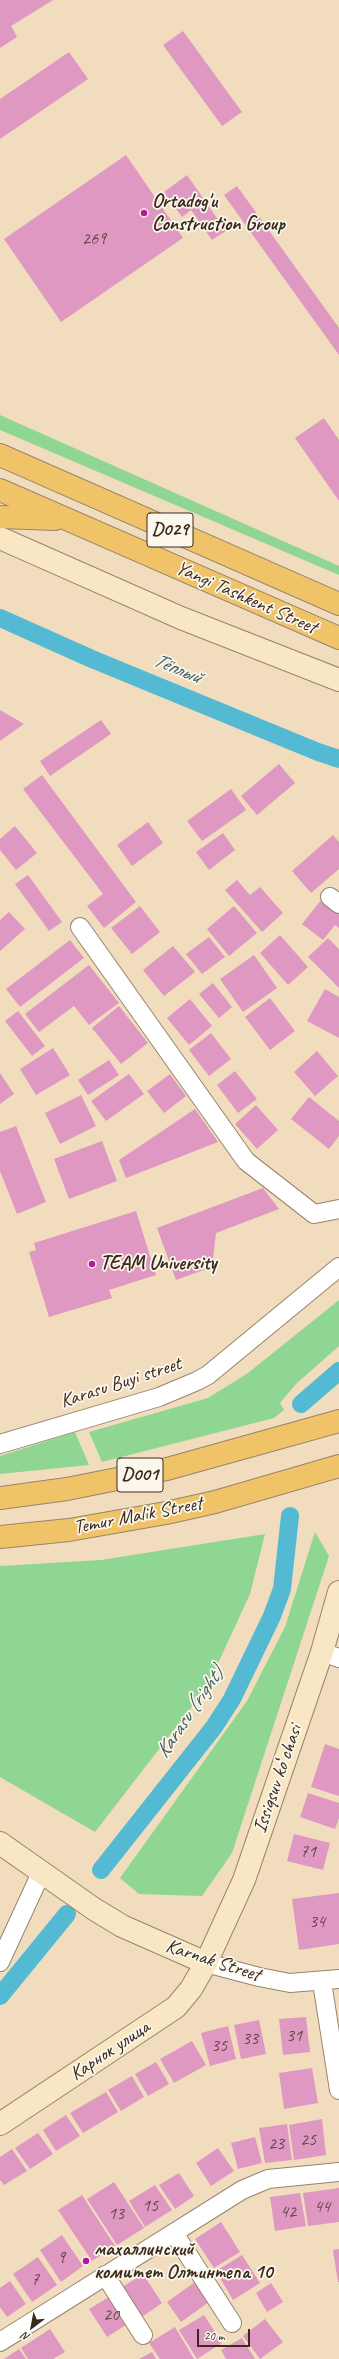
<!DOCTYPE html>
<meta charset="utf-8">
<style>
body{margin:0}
#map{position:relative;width:339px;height:2359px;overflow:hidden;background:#f1ddbd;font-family:Caveat,sans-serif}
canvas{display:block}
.north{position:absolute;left:12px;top:2307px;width:40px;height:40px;-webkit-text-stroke:3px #fbf7ec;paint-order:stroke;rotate:212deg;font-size:11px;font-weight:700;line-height:16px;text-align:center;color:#3b2a1e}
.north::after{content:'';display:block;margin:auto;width:14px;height:18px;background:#3b2a1e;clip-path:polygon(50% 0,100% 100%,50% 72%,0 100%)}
.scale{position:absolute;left:197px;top:2329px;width:53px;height:18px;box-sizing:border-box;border:2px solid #3b2a1e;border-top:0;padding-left:5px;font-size:12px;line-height:14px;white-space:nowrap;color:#3b2a1e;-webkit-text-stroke:3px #fbf7ec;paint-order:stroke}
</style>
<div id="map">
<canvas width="339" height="2359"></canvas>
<div class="north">N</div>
<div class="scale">20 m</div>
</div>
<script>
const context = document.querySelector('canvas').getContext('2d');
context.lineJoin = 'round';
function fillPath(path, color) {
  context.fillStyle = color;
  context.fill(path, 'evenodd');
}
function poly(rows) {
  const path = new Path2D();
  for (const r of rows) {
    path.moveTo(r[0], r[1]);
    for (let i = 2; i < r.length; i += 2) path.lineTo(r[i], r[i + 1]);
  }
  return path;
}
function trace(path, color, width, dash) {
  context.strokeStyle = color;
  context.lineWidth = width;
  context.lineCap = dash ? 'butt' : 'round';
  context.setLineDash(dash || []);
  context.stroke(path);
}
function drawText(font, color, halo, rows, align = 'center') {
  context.font = font + ' Caveat,sans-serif';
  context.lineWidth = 3.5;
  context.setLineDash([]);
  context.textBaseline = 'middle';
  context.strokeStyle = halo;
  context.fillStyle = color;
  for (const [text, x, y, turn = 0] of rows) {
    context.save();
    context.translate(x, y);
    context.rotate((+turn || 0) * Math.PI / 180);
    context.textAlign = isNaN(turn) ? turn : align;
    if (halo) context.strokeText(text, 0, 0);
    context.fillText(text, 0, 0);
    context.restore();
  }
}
fillPath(poly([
 [0,415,339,566,339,575,0,430],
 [339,1300,339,1346,296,1384,280,1403,284,1410,274,1418,102,1462,89,1432,208,1398,248,1373],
 [75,1432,89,1465,0,1474,0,1456],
 [315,1532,329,1556,232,1853,202,1896,139,1894,120,1878,247,1701,285,1627],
 [265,1534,250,1594,207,1687,95,1832,0,1777,0,1566,101,1560]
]), '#8ed691');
trace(poly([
 [0,618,92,659,318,752,339,759],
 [301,1404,339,1371],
 [101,1870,214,1727,232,1699,272,1616,282,1589,290,1516],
 [0,1996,67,1914]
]), '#54b9d3', 18);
fillPath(poly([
 [0,0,53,0,11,26,17,37,0,48],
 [183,31,242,112,222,126,163,45],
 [69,52,88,79,0,139,0,99],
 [126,155,183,238,61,322,4,239],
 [187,175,226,231,212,240,191,210,182,217,164,192],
 [237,186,339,328,339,355,224,195],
 [324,418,339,440,339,501,295,438],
 [0,710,24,724,0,741],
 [101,720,111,734,50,776,40,761],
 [279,764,295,783,257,815,241,796],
 [42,775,136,902,104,928,87,906,103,894,23,789],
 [231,789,246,810,202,841,187,821],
 [148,822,163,843,132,866,117,845],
 [15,826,37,853,16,870,0,850,0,839],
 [223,833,235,850,209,870,196,852],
 [333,835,339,842,339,869,311,893,292,871],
 [28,875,62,922,49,931,15,884],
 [237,880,250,895,260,887,283,913,262,932,225,890],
 [322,899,339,912,339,928,335,925,323,940,302,924],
 [140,906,160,932,132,954,111,928],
 [234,906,257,933,229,956,207,929],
 [9,912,25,929,0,951,0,920],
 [280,935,308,967,288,985,260,953],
 [209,937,225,957,202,974,186,954],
 [328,938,339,949,339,988,308,957],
 [70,940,84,958,20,1007,6,989],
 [173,946,195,972,164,996,143,970],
 [254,955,277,988,243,1012,220,979],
 [89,965,119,1003,89,1025,74,1006,39,1032,25,1014],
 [213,983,232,1007,219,1018,199,994],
 [325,989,339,997,339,1038,307,1021],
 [270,998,295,1031,270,1050,245,1017],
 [190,999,212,1026,189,1045,167,1018],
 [119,1006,148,1043,121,1064,92,1028],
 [18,1011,45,1046,32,1056,5,1021],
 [211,1033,231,1059,209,1076,189,1050],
 [53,1048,70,1075,36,1095,20,1069],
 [317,1051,338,1076,315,1096,294,1072],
 [109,1060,119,1075,88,1095,78,1080],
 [235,1071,257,1099,238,1113,217,1085],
 [0,1073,14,1094,0,1104],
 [129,1074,144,1094,106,1121,91,1101],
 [170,1074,186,1096,164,1113,147,1091],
 [81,1095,96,1126,60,1144,45,1113],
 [309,1097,339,1121,339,1136,329,1149,291,1119],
 [256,1105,278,1130,257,1149,235,1124],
 [195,1109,218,1142,126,1178,119,1160],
 [16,1126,46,1202,17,1214,0,1171,0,1132],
 [102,1141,117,1181,69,1199,54,1159],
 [263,1188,279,1209,216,1233,212,1267,176,1280,157,1228],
 [136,1211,156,1275,109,1290,112,1298,49,1317,29,1252,36,1250,34,1243],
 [325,1744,339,1749,339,1796,311,1787],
 [308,1793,339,1803,339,1818,335,1829,300,1817],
 [294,1834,330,1843,323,1870,287,1861],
 [339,1893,339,1944,299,1950,292,1899],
 [306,2017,310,2052,283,2055,279,2019],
 [259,2020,266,2054,241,2059,234,2025],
 [228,2026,236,2059,210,2066,201,2033],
 [192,2041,206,2065,174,2083,160,2059],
 [156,2062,169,2084,148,2096,135,2074],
 [312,2068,318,2103,284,2109,279,2073],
 [132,2076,144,2097,121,2111,108,2090],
 [106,2092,118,2112,83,2133,70,2113],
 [66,2115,80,2136,56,2151,43,2130],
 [322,2119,326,2155,294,2160,289,2125],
 [287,2124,292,2160,265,2163,259,2128],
 [38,2133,53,2154,30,2169,15,2148],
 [255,2137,262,2163,238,2169,231,2143],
 [218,2148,234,2171,211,2186,196,2163],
 [12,2149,27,2171,4,2185,0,2180,0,2157],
 [179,2173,194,2196,175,2209,159,2185],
 [114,2182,144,2228,117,2245,87,2199],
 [155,2185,172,2210,145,2227,129,2201],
 [339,2188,339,2222,308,2226,303,2193],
 [300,2193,306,2226,275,2231,270,2197],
 [82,2195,115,2246,92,2261,58,2210],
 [221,2222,240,2252,214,2268,195,2239],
 [62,2235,83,2266,61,2282,40,2250],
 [339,2249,339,2282,338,2282,333,2250],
 [242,2255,260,2283,233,2300,216,2271],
 [38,2257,57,2285,32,2302,13,2274],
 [143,2274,162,2303,139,2319,119,2289],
 [10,2281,26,2304,7,2317,0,2307,0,2288],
 [195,2282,209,2302,181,2322,167,2302],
 [271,2283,283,2302,267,2312,256,2293],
 [114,2294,132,2321,107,2337,89,2309],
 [204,2315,222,2343,197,2359,179,2330],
 [265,2319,283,2342,260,2359,243,2336],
 [175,2327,194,2359,160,2359,149,2343],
 [50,2329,65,2352,53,2359,28,2359,21,2348],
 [242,2338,255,2359,226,2359,221,2350],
 [19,2349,26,2359,4,2359],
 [152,2352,156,2359,139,2359]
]), '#de98c2');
const street = poly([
 [330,897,339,904],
 [80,927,246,1161,314,1214,339,1209],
 [0,1444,159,1397,197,1381,208,1375,339,1267],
 [322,1652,339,1658],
 [0,1962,41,1873],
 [206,1963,259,1977,290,1983,339,1979],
 [322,1982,339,2090],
 [174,2233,232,2323],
 [105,2275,143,2335],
 [0,2342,242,2190,268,2179,339,2172]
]);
const secondary = poly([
 [0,538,181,618,339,680],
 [0,1843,94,1909,122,1926,206,1963],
 [0,2124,176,2007,191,1989,206,1963,244,1880,322,1652,339,1592]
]);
const highway = poly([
 [0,455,339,604],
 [0,490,339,638],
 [0,517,55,519],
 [0,1498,67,1489,167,1469,339,1421],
 [0,1537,69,1530,166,1513,215,1502,339,1466]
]);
trace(street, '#96846e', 20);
trace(secondary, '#96846e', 24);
trace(highway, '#96846e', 24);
trace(street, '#fff', 18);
trace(secondary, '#f9e7c3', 22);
trace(highway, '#f1c369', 22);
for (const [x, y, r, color] of [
 [144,213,4,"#b5179e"],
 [92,1264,4,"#b5179e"],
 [86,2261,4,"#b5179e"]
]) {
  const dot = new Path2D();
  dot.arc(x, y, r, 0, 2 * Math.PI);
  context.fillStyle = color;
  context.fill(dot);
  trace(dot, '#fbf7ec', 1.5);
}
drawText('18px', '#644647', null, [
 ["269",94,239],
 ["71",308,1852],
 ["34",317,1922],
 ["31",294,2036],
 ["33",250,2039],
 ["35",219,2046],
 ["25",308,2140],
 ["23",276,2144],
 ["15",150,2206],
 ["44",322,2207],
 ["42",288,2212],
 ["13",116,2214],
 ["9",61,2258],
 ["7",35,2280],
 ["20",111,2315]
]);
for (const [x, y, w] of [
 [170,530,46],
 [140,1475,46]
]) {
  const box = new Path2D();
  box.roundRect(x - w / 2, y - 17, w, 34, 3);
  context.fillStyle = '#fbf7ec';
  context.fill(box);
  trace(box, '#3b2a1e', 1);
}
drawText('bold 19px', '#3b2a1e', null, [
 ["D029",170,530],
 ["D001",140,1475]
]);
drawText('bold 20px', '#3b2a1e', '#fbf7ec', [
 ["Ortadog'u",152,202],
 ["Construction Group",152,225],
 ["TEAM University",100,1264],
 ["махаллинский",94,2250],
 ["комитет Олтинтепа 10",94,2273]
], 'left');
drawText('20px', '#3b2a1e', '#fbf7ec', [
 ["Yangi Tashkent Street",246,598,24],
 ["Karasu Buyi street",121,1383,-18],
 ["Temur Malik Street",138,1516,-11],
 ["Issiqsuv koʻchasi",278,1779,-71],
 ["Karnak Street",213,1961,18],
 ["Карнок улица",110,2051,-34]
]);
drawText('italic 21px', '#445c5d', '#fbf7ec', [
 ["Тёплый",177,669,22],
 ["Karasu (right)",190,1713,-56]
]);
</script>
